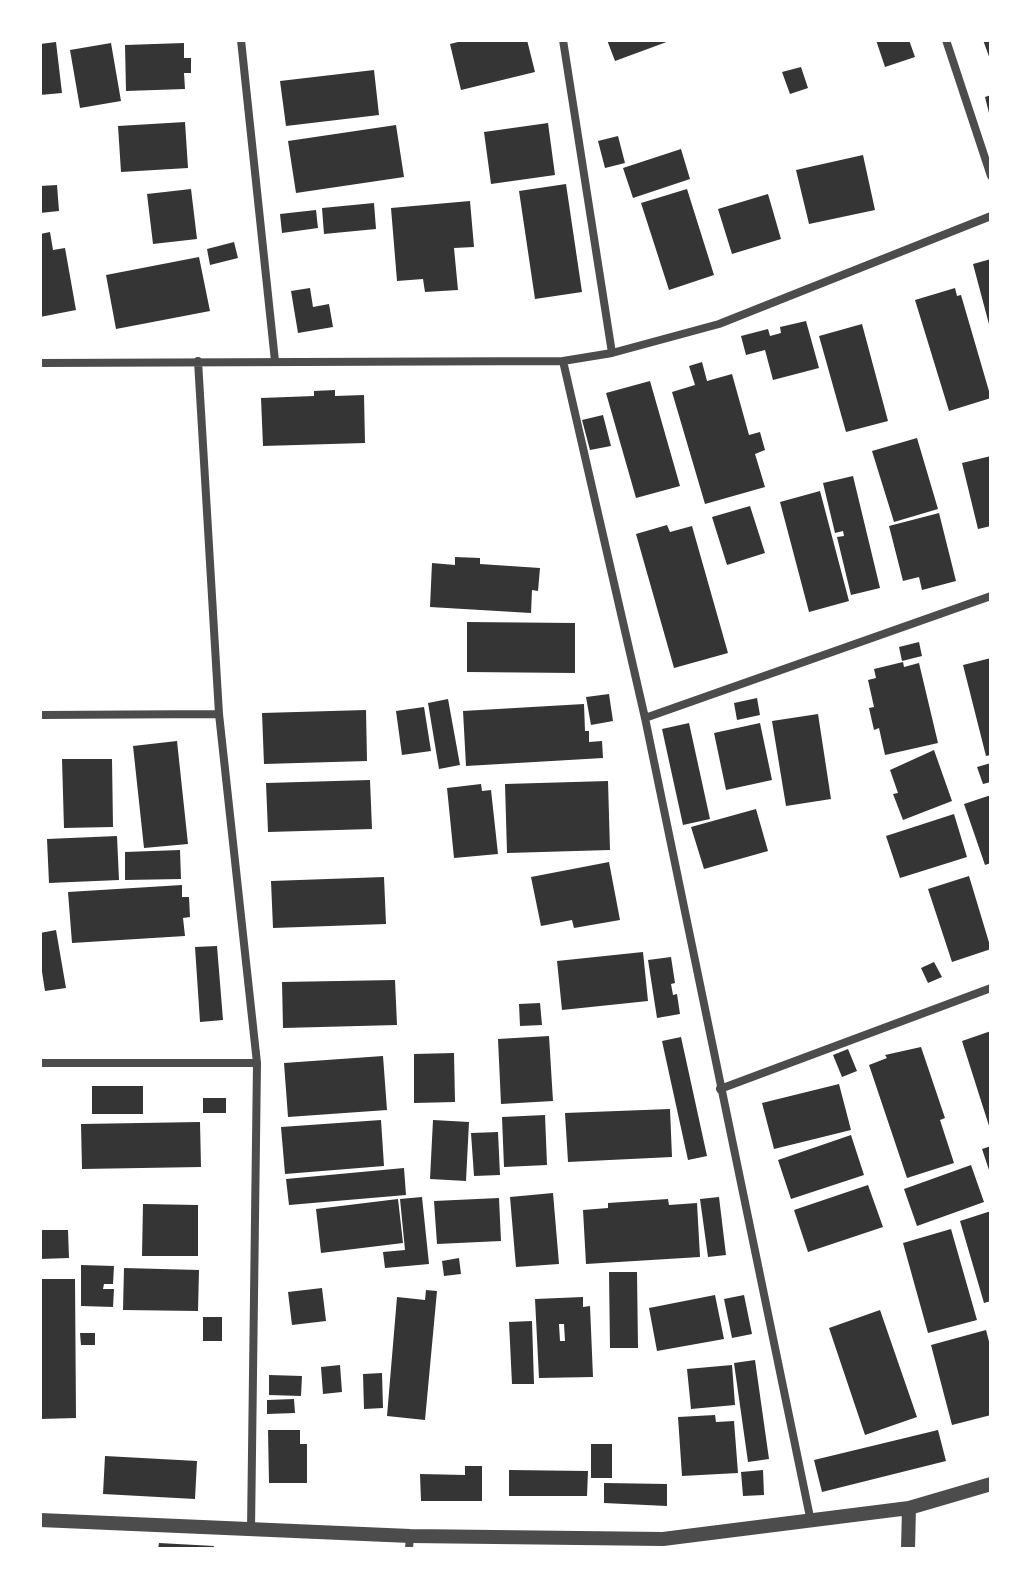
<!DOCTYPE html>
<style>
body{margin:0}
#map{position:relative;width:1031px;height:1589px;overflow:hidden;background:#fff;font-family:Raleway,sans-serif}
canvas{display:block}
.frame{position:absolute;inset:0;border:42px solid #fff;pointer-events:none}
</style>
<div id="map">
<canvas width="1031" height="1589"></canvas>
<div class="frame"></div>
</div>
<script>
const context = document.querySelector('canvas').getContext('2d');
context.lineJoin = 'round';
function fillPath(path, color) {
  context.fillStyle = color;
  context.fill(path, 'evenodd');
}
function poly(rows) {
  const path = new Path2D();
  for (const r of rows) {
    path.moveTo(r[0], r[1]);
    for (let i = 2; i < r.length; i += 2) path.lineTo(r[i], r[i + 1]);
  }
  return path;
}
function trace(path, color, width, dash) {
  context.strokeStyle = color;
  context.lineWidth = width;
  context.lineCap = dash ? 'butt' : 'round';
  context.setLineDash(dash || []);
  context.stroke(path);
}
fillPath(poly([
 [466,40,527,40,535,72,461,90,450,44],
 [607,40,672,40,615,61],
 [876,40,909,40,915,57,885,67],
 [983,40,991,40,991,62],
 [56,42,62,93,40,95,40,44],
 [111,43,121,101,80,108,70,50],
 [184,43,184,58,191,58,191,73,184,73,185,89,126,91,125,45],
 [801,67,808,88,790,94,782,72],
 [374,70,379,115,286,126,280,81],
 [991,95,991,116,990,117,985,97],
 [185,122,188,168,121,172,118,126],
 [548,123,555,175,491,184,484,132],
 [396,125,404,177,296,193,288,141],
 [618,136,625,163,605,168,598,141],
 [681,149,690,179,633,198,623,168],
 [863,155,875,210,809,224,796,170],
 [566,184,582,292,535,299,519,191],
 [57,185,59,211,40,213,40,186],
 [191,189,197,239,153,244,147,194],
 [687,189,714,275,669,290,641,203],
 [768,194,781,239,732,254,718,209],
 [470,201,474,247,454,248,458,290,425,292,423,279,397,281,391,208],
 [374,203,376,229,324,234,322,208],
 [316,210,318,228,282,233,280,214],
 [50,232,53,250,65,248,76,310,40,317,40,234],
 [234,242,238,258,210,265,207,249],
 [199,257,210,311,116,329,106,275],
 [991,259,991,327,990,328,973,264],
 [310,288,313,307,329,304,333,327,298,333,291,291],
 [955,288,957,296,961,295,991,398,949,411,915,300],
 [806,321,819,368,773,380,765,350,746,355,741,336,768,329,770,336,781,333,780,327],
 [862,324,888,421,846,432,819,336],
 [702,362,707,381,732,374,749,435,760,432,765,450,755,454,765,487,705,504,672,392,695,385,689,366],
 [650,381,680,486,636,498,606,393],
 [335,390,335,396,364,395,365,443,263,446,261,398,314,396,314,391],
 [603,415,611,446,590,450,582,420],
 [917,438,938,509,894,522,872,451],
 [991,456,991,526,978,529,962,463],
 [853,476,880,588,851,595,837,537,844,536,843,531,835,533,823,483],
 [820,491,849,601,809,612,780,502],
 [750,506,765,553,727,565,712,517],
 [939,513,956,581,922,590,919,577,903,581,889,526],
 [667,525,670,532,692,526,728,653,674,668,636,534],
 [455,557,480,558,480,564,540,568,538,591,532,590,531,613,430,607,432,563,455,565],
 [467,622,575,623,575,673,467,672],
 [919,642,922,656,902,661,899,647],
 [991,658,991,755,986,756,963,665],
 [903,662,904,667,919,663,938,743,885,755,879,728,874,730,869,708,874,707,868,680,876,678,874,669],
 [609,694,613,721,591,725,586,697],
 [757,698,760,715,737,720,734,703],
 [448,699,460,765,439,769,428,703],
 [584,704,585,731,589,731,589,742,602,741,603,758,466,766,463,711],
 [424,707,431,751,402,755,396,711],
 [366,710,367,761,264,764,262,713],
 [818,714,831,799,786,806,772,721],
 [689,723,710,819,683,825,662,729],
 [760,723,772,780,726,790,714,733],
 [177,741,188,844,144,848,133,746],
 [934,750,952,801,903,820,893,794,898,793,890,770],
 [62,759,112,759,113,827,64,828],
 [991,763,991,782,983,784,977,767],
 [370,780,372,829,268,832,266,783],
 [608,781,610,850,507,853,505,784],
 [481,784,482,791,491,790,498,854,454,858,447,788],
 [991,795,991,863,985,865,964,804],
 [756,809,768,851,704,869,691,827],
 [954,814,967,857,900,878,886,836],
 [117,836,119,880,49,883,47,839],
 [180,850,181,879,125,880,125,852],
 [609,862,620,920,574,928,572,920,541,926,531,877],
 [969,876,991,949,952,962,928,889],
 [384,877,386,924,273,928,271,881],
 [182,885,182,897,189,897,190,917,183,918,185,936,72,943,68,892],
 [56,930,66,988,45,991,40,959,40,933],
 [217,946,223,1020,200,1022,195,947],
 [643,952,648,1001,562,1010,557,961],
 [671,957,675,983,671,984,673,995,677,994,680,1014,657,1018,648,960],
 [934,962,942,977,928,983,921,968],
 [395,980,397,1025,283,1028,282,982],
 [540,1003,542,1025,520,1026,519,1004],
 [991,1031,991,1129,990,1129,962,1041],
 [549,1036,553,1101,501,1104,498,1039],
 [681,1037,707,1156,688,1160,662,1041],
 [921,1047,945,1118,940,1120,954,1163,907,1178,869,1065,887,1058,885,1055],
 [848,1049,857,1071,842,1077,833,1055],
 [454,1053,455,1102,414,1103,414,1054],
 [383,1056,387,1110,288,1117,284,1063],
 [839,1084,851,1130,774,1149,762,1103],
 [92,1086,143,1086,143,1114,92,1114],
 [203,1098,226,1098,226,1113,203,1113],
 [670,1109,672,1157,568,1162,565,1113],
 [545,1115,547,1165,504,1167,502,1117],
 [381,1120,384,1166,285,1174,281,1127],
 [433,1120,469,1122,466,1181,430,1179],
 [200,1122,201,1167,82,1169,81,1124],
 [498,1132,500,1175,474,1176,471,1133],
 [851,1135,864,1175,791,1199,778,1160],
 [991,1146,991,1173,990,1173,982,1149],
 [971,1165,984,1202,917,1226,904,1189],
 [404,1168,406,1195,289,1205,286,1179],
 [868,1185,883,1227,808,1252,794,1210],
 [553,1193,559,1264,516,1267,510,1197],
 [422,1197,429,1264,385,1268,383,1252,405,1250,400,1199],
 [719,1197,726,1255,708,1257,700,1199],
 [499,1198,501,1241,437,1244,434,1201],
 [398,1199,403,1243,321,1253,316,1209],
 [668,1199,669,1205,697,1203,700,1257,586,1264,583,1210,608,1208,608,1203],
 [143,1204,198,1205,198,1256,142,1256],
 [991,1211,991,1301,984,1303,960,1221],
 [951,1229,977,1320,928,1333,903,1243],
 [40,1230,68,1230,69,1258,40,1259],
 [459,1258,461,1274,444,1276,442,1261],
 [81,1265,114,1266,113,1284,104,1284,103,1289,114,1289,113,1307,81,1306],
 [124,1268,199,1270,198,1311,123,1310],
 [609,1272,637,1272,638,1348,610,1348],
 [40,1279,75,1279,76,1418,40,1419],
 [322,1288,326,1321,292,1325,288,1292],
 [426,1290,437,1291,425,1420,387,1416,397,1297,425,1300],
 [715,1295,724,1339,657,1351,649,1308],
 [744,1295,752,1334,732,1338,724,1299],
 [583,1297,583,1307,590,1306,593,1377,539,1378,535,1299],
 [559,1324,564,1324,565,1341,560,1341],
 [880,1310,917,1417,865,1435,829,1328],
 [203,1317,222,1317,222,1341,203,1341],
 [532,1321,534,1384,512,1384,509,1322],
 [986,1330,991,1349,991,1415,952,1425,931,1345],
 [80,1333,95,1333,95,1345,81,1345],
 [755,1360,769,1459,748,1462,734,1363],
 [340,1365,342,1392,323,1394,321,1367],
 [732,1365,735,1405,691,1409,687,1369],
 [382,1373,383,1408,364,1409,363,1374],
 [269,1375,302,1376,301,1396,269,1395],
 [294,1399,295,1413,267,1414,267,1400],
 [715,1415,716,1422,734,1421,738,1473,682,1476,678,1417],
 [268,1430,300,1430,300,1444,307,1444,307,1483,269,1483],
 [938,1430,946,1461,822,1492,814,1460],
 [591,1444,612,1444,612,1478,591,1478],
 [105,1456,197,1461,195,1499,103,1494],
 [465,1466,482,1466,482,1501,421,1501,420,1474,465,1475],
 [509,1470,588,1471,587,1496,509,1496],
 [763,1470,764,1495,743,1496,741,1472],
 [604,1483,667,1484,667,1506,604,1503],
 [159,1543,214,1546,213,1549,158,1549]
]), '#353535');
trace(poly([
 [241,40,275,361],
 [563,40,612,353],
 [946,40,991,176],
 [198,361,219,714,257,1063,251,1530],
 [563,361,645,718,811,1522],
 [40,363,563,361,612,353,719,324,991,216],
 [40,715,219,714],
 [645,718,991,596],
 [40,1063,257,1063],
 [720,1089,991,988],
 [409,1549,410,1536]
]), '#4c4c4c', 8);
trace(poly([
 [40,1520,410,1536,663,1539,909,1508,991,1484],
 [908,1549,909,1508]
]), '#4c4c4c', 14);
</script>
